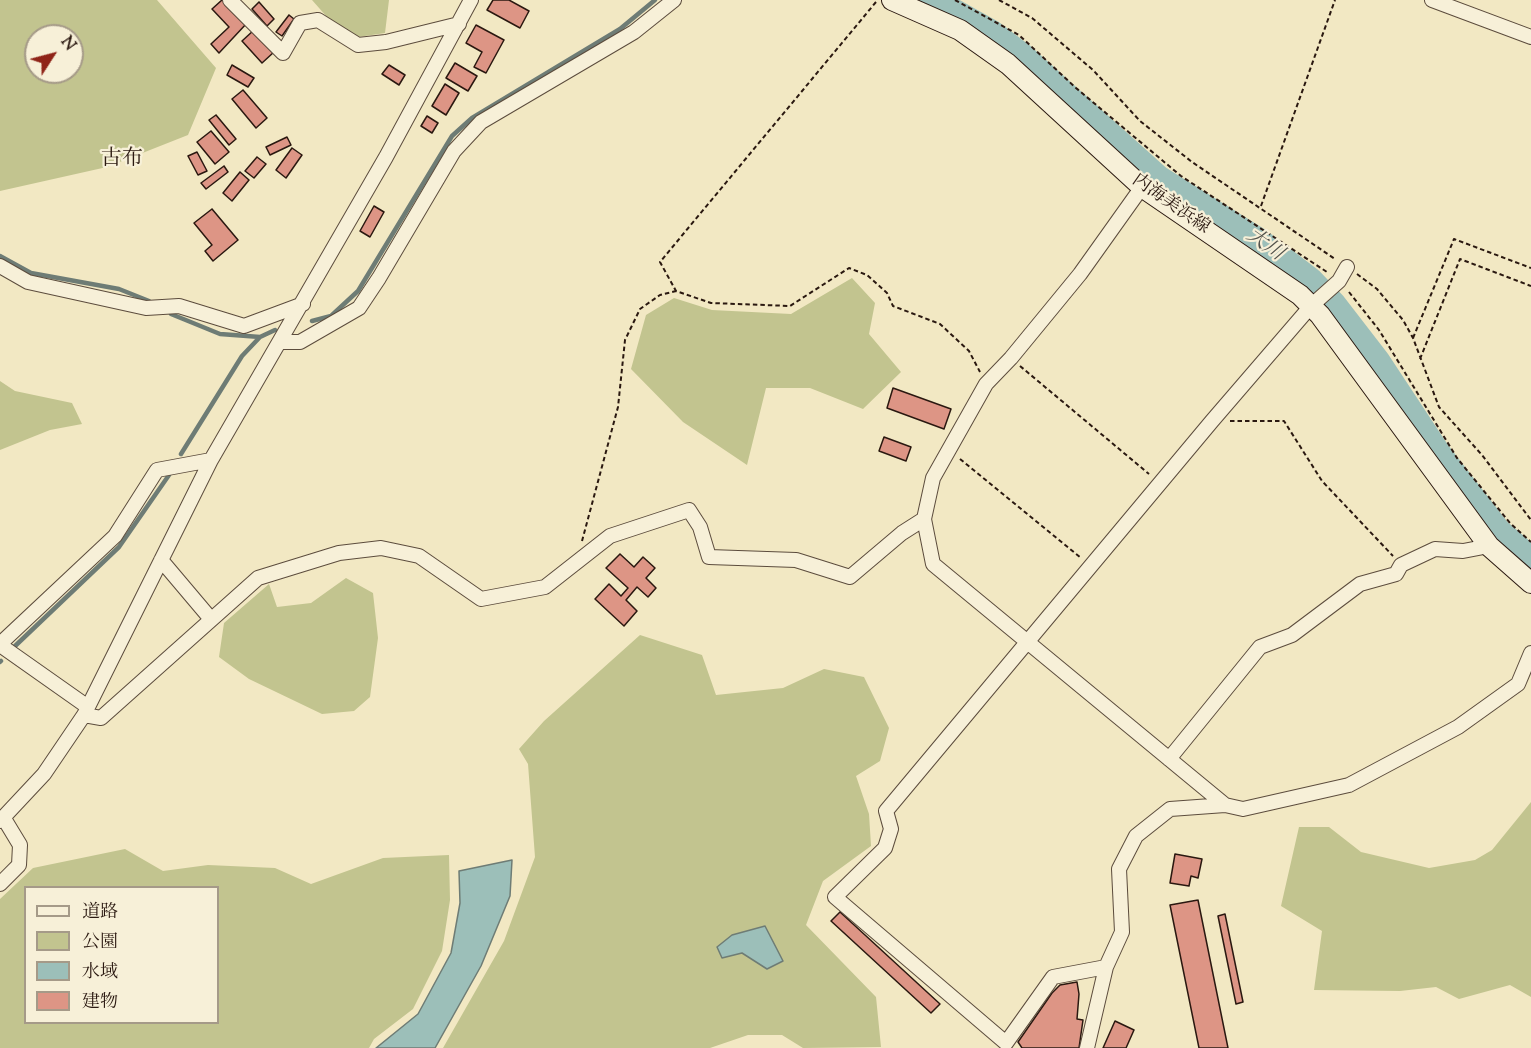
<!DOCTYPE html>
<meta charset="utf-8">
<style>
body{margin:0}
#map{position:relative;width:1531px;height:1048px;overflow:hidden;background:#f2e8c3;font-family:"Sorts Mill Goudy","Noto Serif JP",serif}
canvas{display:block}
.legend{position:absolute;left:24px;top:886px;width:195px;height:138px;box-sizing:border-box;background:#f7f0d8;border:2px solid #a59a88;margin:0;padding:8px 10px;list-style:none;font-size:18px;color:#2a1810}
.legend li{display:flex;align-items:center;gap:12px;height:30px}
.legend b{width:30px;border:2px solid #a59a88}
.north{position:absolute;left:24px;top:24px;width:60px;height:60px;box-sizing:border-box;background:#f7f0d8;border:2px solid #a59a88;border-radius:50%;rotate:54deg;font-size:16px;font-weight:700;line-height:24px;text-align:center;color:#2a1810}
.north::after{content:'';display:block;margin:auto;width:21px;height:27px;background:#8f2418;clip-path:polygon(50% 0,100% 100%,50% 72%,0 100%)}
</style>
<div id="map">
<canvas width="1531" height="1048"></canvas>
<ul class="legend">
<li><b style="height:8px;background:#f7f0d8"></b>道路</li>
<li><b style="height:16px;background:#c2c48f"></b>公園</li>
<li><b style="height:16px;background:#9cbfb9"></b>水域</li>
<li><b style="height:16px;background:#dd9585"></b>建物</li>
</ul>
<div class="north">N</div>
</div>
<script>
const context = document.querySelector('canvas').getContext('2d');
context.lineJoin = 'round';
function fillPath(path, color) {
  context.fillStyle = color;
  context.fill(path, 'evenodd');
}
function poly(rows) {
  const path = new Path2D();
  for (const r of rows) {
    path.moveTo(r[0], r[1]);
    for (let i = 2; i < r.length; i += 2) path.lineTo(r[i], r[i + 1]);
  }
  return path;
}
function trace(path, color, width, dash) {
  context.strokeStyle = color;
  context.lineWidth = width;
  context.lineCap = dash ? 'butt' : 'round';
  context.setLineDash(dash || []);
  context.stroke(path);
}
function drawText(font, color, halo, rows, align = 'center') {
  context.font = font + ' "Sorts Mill Goudy","Noto Serif JP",serif';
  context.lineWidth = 4.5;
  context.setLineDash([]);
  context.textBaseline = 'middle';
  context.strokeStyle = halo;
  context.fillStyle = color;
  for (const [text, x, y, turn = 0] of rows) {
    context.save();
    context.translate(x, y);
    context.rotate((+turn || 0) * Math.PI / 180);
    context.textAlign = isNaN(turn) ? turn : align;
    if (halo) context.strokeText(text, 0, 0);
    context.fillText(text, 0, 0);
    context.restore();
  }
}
fillPath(poly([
 [0,0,157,0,216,68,188,135,107,167,0,191],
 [36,36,72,36,72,72,36,72],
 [312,0,389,0,385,33,358,37,327,17],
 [852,278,875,303,869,334,901,372,863,409,810,388,766,388,747,465,683,422,631,369,646,315,674,298,712,310,791,314],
 [0,381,15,391,72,403,82,424,50,430,0,450],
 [346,578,373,593,378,638,370,697,354,711,322,714,249,679,219,657,224,623,269,584,277,607,311,603],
 [640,635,702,655,716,695,783,688,824,669,864,677,889,728,880,761,856,776,869,814,871,846,823,881,806,925,876,997,881,1047,803,1048,782,1035,748,1035,710,1048,443,1048,504,941,535,857,528,764,519,749,544,721],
 [1531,802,1531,997,1510,985,1459,999,1436,987,1400,991,1314,990,1322,931,1281,906,1299,827,1329,827,1361,852,1429,868,1475,860,1492,850],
 [125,849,163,871,208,865,275,868,311,884,383,858,449,855,450,900,442,951,413,1009,374,1039,369,1048,0,1048,0,899,33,868],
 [26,888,218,888,218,1022,26,1022]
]), '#c2c48f');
const water = poly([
 [512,860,510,896,481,966,435,1048,376,1048,418,1014,451,953,460,903,459,871,512,860],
 [765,926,783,961,767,969,742,953,722,958,717,947,732,935,765,926]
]);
fillPath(water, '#9cbfb9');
trace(water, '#6e7c75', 1.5);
trace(poly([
 [0,256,31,273,119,289,149,301],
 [171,314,220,334,260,337],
 [312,321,331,316,358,291,452,136,472,118,620,29,655,0],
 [181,454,242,356,260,337,275,330],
 [14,647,119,547,169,475],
 [0,662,1,661]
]), '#6e7c75', 4.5);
trace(poly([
 [933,0,992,33,1021,55,1158,178,1259,241,1310,280,1333,304,1377,361,1437,452,1498,531,1531,559]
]), '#9cbfb9', 26);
const building = poly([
 [222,0,226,0,247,23,219,53,211,44,229,27,212,9,222,0],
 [493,0,509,0,529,11,520,28,487,10,493,0],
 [259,2,274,19,267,26,252,9,259,2],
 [289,15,294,19,282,36,276,32,289,15],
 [476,25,504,40,486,73,474,67,482,52,466,43,476,25],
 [254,30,274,52,262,63,242,41,254,30],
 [455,63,477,76,468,91,446,78,455,63],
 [232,65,254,78,248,87,227,75,232,65],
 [389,65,405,75,399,85,382,74,389,65],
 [445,84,459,93,446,115,432,106,445,84],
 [243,90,267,118,256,128,232,99,243,90],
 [216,115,236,139,229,145,209,120,216,115],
 [427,116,438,123,432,133,421,126,427,116],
 [211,131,229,152,215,164,197,142,211,131],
 [287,137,291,145,270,155,266,147,287,137],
 [292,148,302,155,286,178,276,170,292,148],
 [197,152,207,171,198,175,188,156,197,152],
 [257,157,266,164,254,178,245,171,257,157],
 [224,166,228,172,206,189,201,183,224,166],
 [240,172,249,180,232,201,223,193,240,172],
 [374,206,384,212,370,237,360,231,374,206],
 [212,209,238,240,213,261,205,251,212,245,194,223,212,209],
 [893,388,951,409,944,429,887,408,893,388],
 [884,437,911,447,906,461,879,451,884,437],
 [620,554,634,567,643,557,655,568,646,578,656,588,648,597,637,587,626,600,637,611,624,626,595,599,609,584,621,596,628,588,606,568,620,554],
 [1175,854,1202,859,1198,878,1191,876,1189,886,1170,883,1175,854],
 [1198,900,1228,1048,1199,1048,1170,905,1198,900],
 [840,912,940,1004,931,1013,831,921,840,912],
 [1225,914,1243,1002,1236,1004,1218,916,1225,914],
 [1077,982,1079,994,1077,1019,1083,1020,1079,1048,1022,1048,1018,1042,1052,993,1060,985,1077,982],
 [1115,1021,1134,1030,1126,1048,1103,1048,1115,1021]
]);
fillPath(building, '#dd9585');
trace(building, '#2a1810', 1.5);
const minor = poly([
 [230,0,283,53,300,23,318,20,358,45,386,42,459,24],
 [1432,0,1531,37],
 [1142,187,1080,274,1011,358,986,384,933,478,924,519,933,564,1225,805],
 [0,266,28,282,146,308,179,306,244,326,303,304],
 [281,342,300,342,359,308,379,278,454,151,481,122,634,32,674,0],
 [161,560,210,618],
 [0,644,115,536,157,470,211,460],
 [0,645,88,707],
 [84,715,101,718,258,578,339,553,381,548,419,556,481,599,545,587,610,536,689,510,700,527,709,557,796,560,850,577,902,533,924,519],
 [1169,759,1260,647,1292,635,1360,584,1396,574,1401,565,1435,549,1463,551,1489,546],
 [0,821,44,774,84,715,211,460,386,157,471,0],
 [0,884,19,865,20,845,3,817],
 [1106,967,1053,977,1006,1043,835,897,885,848,891,829,886,811,1212,421,1311,306,1339,281,1347,267],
 [1087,1048,1106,967,1122,932,1119,869,1136,836,1170,809,1225,805,1243,809,1349,785,1458,727,1518,684,1531,653]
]);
const secondary = poly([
 [892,0,960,30,1008,64,1142,187,1300,295,1320,315,1489,546,1531,583]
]);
trace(minor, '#5c4c3d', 16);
trace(secondary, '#2a1810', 22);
trace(poly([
 [955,0,1019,35,1076,88,1181,176,1327,272],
 [999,0,1032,18,1093,70,1140,121,1192,162,1335,259],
 [876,2,660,262,676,291,711,303,790,306,849,268,867,275,887,293,893,306,940,324,969,351,980,372],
 [1261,206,1335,0],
 [1357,274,1377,289,1403,320,1413,338,1439,407,1482,455,1531,520],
 [1349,292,1379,330,1457,458,1510,523,1531,542],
 [1413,338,1454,239,1531,268],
 [1420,359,1460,259,1531,286],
 [1020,366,1149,474],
 [1230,421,1284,421,1322,481,1393,556],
 [960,459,1081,558],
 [582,541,618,407,625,340,640,309,660,295,676,291]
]), '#2a1810', 2, [4.5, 3]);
trace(minor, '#f7f0d8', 14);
trace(secondary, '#f7f0d8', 20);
drawText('18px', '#2a1810', '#f7f0d8', [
 ["内海美浜線",1170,205,35]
]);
drawText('italic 20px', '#52524b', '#f7f0d8', [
 ["大川",1264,246,35]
]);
drawText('21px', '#2a1810', '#f7f0d8', [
 ["古布",122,160]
]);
</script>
